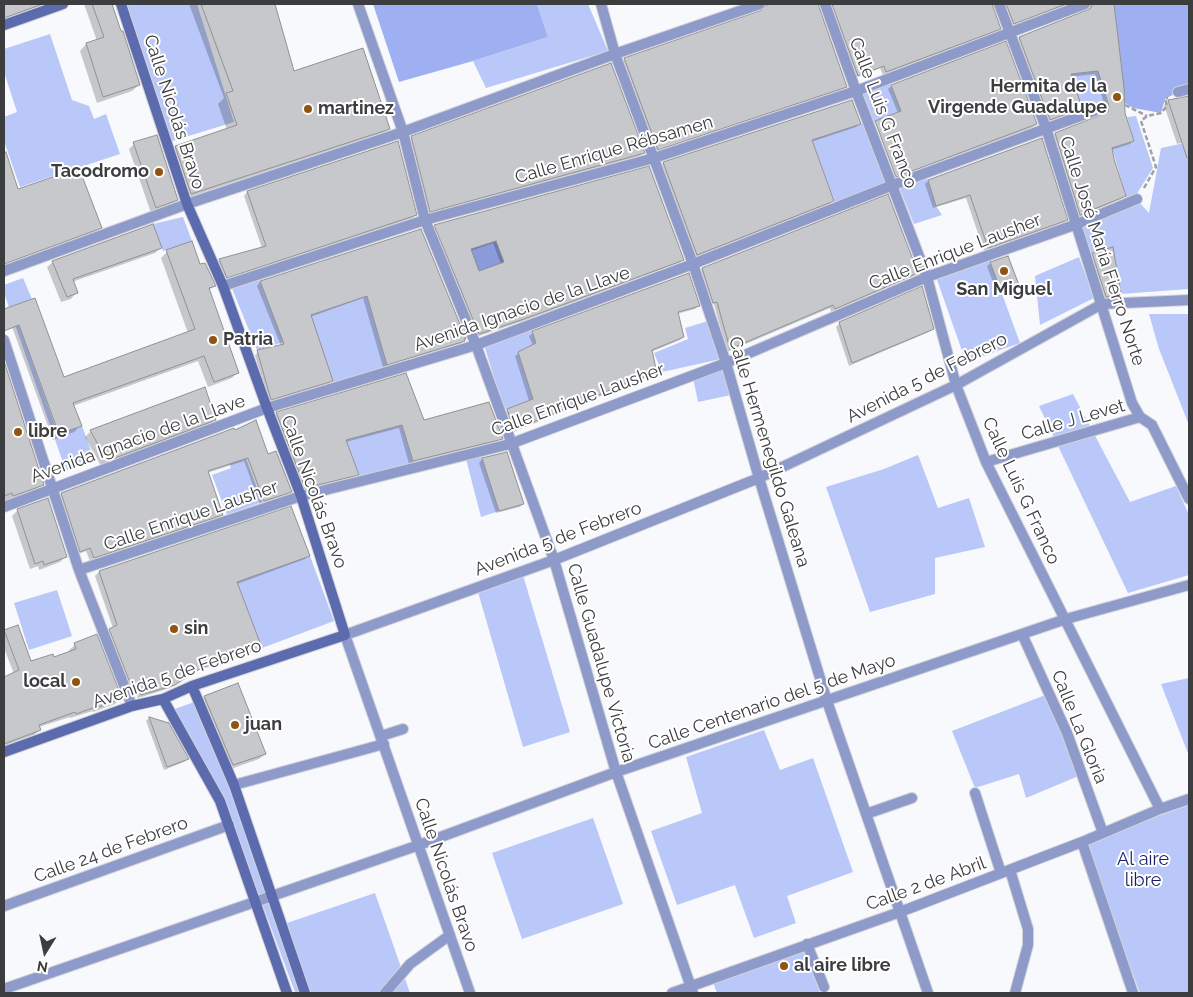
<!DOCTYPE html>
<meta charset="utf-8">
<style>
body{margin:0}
#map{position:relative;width:1193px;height:997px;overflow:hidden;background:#f8f9fd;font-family:Raleway,sans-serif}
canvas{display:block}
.frame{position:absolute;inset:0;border:5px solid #3c3d3e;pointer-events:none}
.north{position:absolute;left:20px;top:927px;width:50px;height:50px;-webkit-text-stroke:4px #fff;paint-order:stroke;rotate:190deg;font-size:14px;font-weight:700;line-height:20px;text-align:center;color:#3c3d3e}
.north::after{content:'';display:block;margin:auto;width:18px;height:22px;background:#3c3d3e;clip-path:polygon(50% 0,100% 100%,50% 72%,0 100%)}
</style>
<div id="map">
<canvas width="1193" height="997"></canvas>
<div class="frame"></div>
<div class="north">N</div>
</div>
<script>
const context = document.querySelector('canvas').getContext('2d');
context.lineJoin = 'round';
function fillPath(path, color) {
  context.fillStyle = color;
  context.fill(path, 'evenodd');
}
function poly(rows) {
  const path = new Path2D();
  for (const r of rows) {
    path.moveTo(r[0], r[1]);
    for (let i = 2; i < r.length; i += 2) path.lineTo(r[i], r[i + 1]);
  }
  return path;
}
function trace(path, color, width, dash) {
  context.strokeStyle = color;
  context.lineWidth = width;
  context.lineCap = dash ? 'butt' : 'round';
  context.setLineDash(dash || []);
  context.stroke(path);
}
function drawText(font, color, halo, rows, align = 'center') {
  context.font = font + ' Raleway,sans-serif';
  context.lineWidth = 4;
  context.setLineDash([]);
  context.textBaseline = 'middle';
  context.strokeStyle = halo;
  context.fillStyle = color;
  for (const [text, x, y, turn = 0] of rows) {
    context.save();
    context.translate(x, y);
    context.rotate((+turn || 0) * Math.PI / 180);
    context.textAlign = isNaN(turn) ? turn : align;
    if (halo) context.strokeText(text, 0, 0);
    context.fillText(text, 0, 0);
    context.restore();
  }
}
fillPath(poly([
 [126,4,197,4,234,122,169,142],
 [537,4,588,4,608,51,486,88,473,61,548,37],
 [50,34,72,100,89,106,94,119,106,114,120,154,20,187,4,141,4,117,17,112,4,72,4,49],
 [1098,71,1108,105,1083,112,1071,74],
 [889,81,901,111,873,122,861,92],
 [1136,116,1153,168,1136,195,1127,199,1112,148,1134,141,1127,117],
 [864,123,889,184,836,205,812,140],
 [1189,142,1189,289,1121,294,1113,247,1089,254,1080,225,1139,202,1149,213,1161,148],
 [926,175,936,206,942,215,914,224,899,187],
 [183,217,192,241,163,251,153,224],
 [1079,257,1094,298,1040,325,1035,276],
 [989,258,1020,343,966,362,936,277],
 [258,277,284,342,257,350,231,286],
 [23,278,32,299,12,306,58,434,82,426,94,459,66,471,4,293,4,285],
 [367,296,388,368,334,383,311,315],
 [1149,314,1189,314,1189,425,1159,349],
 [708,321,721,359,662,372,654,353,688,339,685,328],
 [531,329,536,343,518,352,533,399,504,410,485,348],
 [723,366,731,395,698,402,693,377],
 [1073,394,1130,502,1176,486,1189,515,1189,575,1128,593,1039,406],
 [402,425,414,465,360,477,346,440],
 [481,455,499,511,481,517,466,459],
 [918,455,938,508,969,498,985,547,935,558,935,594,870,612,826,487,884,469],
 [245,456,262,502,227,515,212,475,231,468,229,462],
 [310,556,334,621,262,648,237,582],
 [522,572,570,732,523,747,478,592],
 [57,590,72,636,29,650,14,603],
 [1189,678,1189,756,1161,684],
 [1048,694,1081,775,1026,798,1019,774,975,788,952,731],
 [194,702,228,779,301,993,295,992,222,796,172,710],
 [764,730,780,770,813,758,853,872,787,896,796,923,754,938,735,885,677,905,651,831,702,813,686,757],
 [1189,805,1189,993,1140,993,1084,843],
 [593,818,623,904,522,939,492,853],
 [375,893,410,993,308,993,284,924],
 [804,949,820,993,717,993,713,982]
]), '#b9c7f9');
fillPath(poly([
 [373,4,537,4,548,37,473,61,399,82],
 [1114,4,1189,4,1189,89,1178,92,1165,99,1161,113,1133,108,1125,103]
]), '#9fb0f2');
const water = poly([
 [496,241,504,262,479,271,471,249,496,241]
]);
fillPath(water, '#8a9adb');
trace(water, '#737eac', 1);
fillPath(poly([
 [4,4,53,4,4,22],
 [84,4,110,4,139,85,132,91,97,103,80,51,86,44,97,41],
 [189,4,274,4,293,73,389,129,379,138,182,203,167,156,176,147,227,130,218,104,224,98],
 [774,4,817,4,846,86,842,90,654,152,621,63,625,59,762,12,767,6],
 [827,4,992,4,1000,28,996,32,883,75,880,68,854,78],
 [1001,4,1070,4,1010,26],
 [1087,4,1112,4,1123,88,1124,113,1133,141,1130,144,1111,150,1113,160,1125,196,1121,199,1077,218,1052,137,1055,134,1105,114,1106,110,1095,74,1070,77,1080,108,1077,111,1047,122,1016,41,1019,38,1087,12,1089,9],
 [892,86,1036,124,1032,128,898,177,876,122,898,113,888,89],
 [1189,97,1189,141,1177,144,1164,105,1168,101],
 [851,101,860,124,856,127,811,142,833,200,830,204,694,258,660,167,663,163],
 [874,123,895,178,893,179,872,125],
 [412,137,643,153,640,156,427,214,408,141],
 [397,142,415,215,412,219,223,280,216,264,219,260,262,248,244,196,247,192],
 [134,144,177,200,171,205,151,213,129,149],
 [4,152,18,191,101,227,95,233,4,267],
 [928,181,1066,220,1063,223,984,251,966,198,933,208,925,184],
 [887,196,917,273,913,276,831,312,830,308,727,352,714,304,710,305,699,273,702,269],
 [435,226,683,260,679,263,523,321,476,337,432,229],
 [493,243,501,264,478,273,470,251],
 [420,230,464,341,460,344,383,367,363,298,310,317,332,380,328,384,268,402,255,355,258,352,281,346,257,286,260,282],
 [161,248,155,253,72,282,76,293,71,299,61,302,47,267,53,262],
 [167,252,199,266,214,286,208,291,238,372,232,378,208,387,198,361,73,406,80,426,74,432,53,440,7,313,13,307,63,378,188,333,161,258],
 [1093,254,1120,293,1117,297,1103,300,1090,258],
 [991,263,1017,284,1014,288,997,294,987,266],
 [698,306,695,309,677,314,683,337,680,340,651,352,656,373,652,376,630,384,511,433,504,414,507,410,529,401,515,356,519,353,533,346,529,336,533,333],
 [840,323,932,329,929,332,849,366,836,327],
 [4,365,42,484,36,490,4,503],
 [277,414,423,421,501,438,498,442,409,464,399,428,346,442,357,474,354,478,302,491,273,417],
 [215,419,210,425,101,466,85,437,91,431],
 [222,434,268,455,291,491,287,495,260,504,244,461,207,473,222,514,218,518,90,561,86,551,76,555,58,498,62,494],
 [507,453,523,504,520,507,496,513,479,463,482,459],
 [18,510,66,556,60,562,39,570,38,566,30,569,12,516],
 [309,555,305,559,237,584,260,648,256,651,196,671,170,688,138,698,136,694,130,697,106,634,113,628,95,576,99,572],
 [5,631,31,663,53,658,70,653,69,650,75,645,120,698,115,704,93,712,93,711,70,718,70,717,39,727,40,730,34,735,4,747,4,678,14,674,4,648],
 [237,684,265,754,259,759,228,770,199,703,204,697],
 [149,718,168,724,187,759,184,762,164,770,146,721]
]), '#0003');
const building = poly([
 [4,4,39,4,40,5,4,18,4,4],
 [92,4,112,4,121,31,123,31,140,85,103,97,86,43,104,37,92,4],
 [201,4,275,4,294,71,363,48,390,129,191,194,175,146,237,125,226,93,233,91,201,4],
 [770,4,818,4,847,87,658,150,624,58,762,10,767,5,770,4],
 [832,4,992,4,1001,29,886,72,884,66,858,76,832,4],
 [1006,4,1066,4,1014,24,1006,4],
 [1092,4,1114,4,1124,88,1125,113,1134,141,1112,148,1114,159,1126,196,1080,215,1055,133,1108,112,1109,106,1098,71,1071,74,1082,108,1050,120,1019,37,1087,10,1091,8,1092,4],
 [1006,41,1037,124,896,177,875,121,901,111,891,85,1006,41],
 [611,63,645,153,430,212,411,136,611,63],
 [1189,96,1189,157,1187,158,1168,100,1189,96],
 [852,100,861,124,812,140,834,201,697,255,663,162,852,100],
 [157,135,178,200,156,208,133,142,157,135],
 [1042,138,1068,220,988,248,970,195,936,206,928,180,1042,138],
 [398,141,417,215,227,278,219,259,266,246,247,191,398,141],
 [6,152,18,189,79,168,102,228,4,264,4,153,6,152],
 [649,166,684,260,527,318,479,334,434,225,649,166],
 [496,241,504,262,479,271,471,249,496,241],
 [888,194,918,273,835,309,833,305,730,349,717,302,713,303,702,268,888,194],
 [153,224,162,248,73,279,78,293,67,297,52,261,153,224],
 [421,229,466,339,464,339,465,341,387,365,367,296,311,315,333,381,271,400,257,350,284,344,260,281,421,229],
 [192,241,200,264,205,263,216,286,209,288,239,373,214,382,204,356,73,403,82,426,59,434,19,325,4,331,4,309,35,298,64,377,195,329,166,250,192,241],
 [1113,247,1121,294,1106,297,1092,253,1113,247],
 [1008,256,1019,285,1001,291,990,262,1008,256],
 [689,273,700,306,678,312,684,337,652,350,657,373,634,380,514,430,507,409,533,399,518,352,536,343,532,331,689,273],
 [922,286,934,329,852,363,839,322,922,286],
 [4,361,44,485,13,496,12,493,4,496,4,361],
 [406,373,424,420,489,402,503,439,413,461,402,425,346,440,359,475,305,488,276,412,406,373],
 [205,387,216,420,107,461,90,430,205,387],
 [256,420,268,454,276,451,292,492,264,501,248,458,208,471,223,515,94,558,90,548,80,552,61,493,221,433,234,428,235,430,256,420],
 [507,452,524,504,499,511,482,458,507,452],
 [48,498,67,557,44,565,43,561,35,564,17,509,48,498],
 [291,506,310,556,237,582,262,648,201,668,175,685,141,695,140,691,134,693,109,629,117,625,99,571,291,506],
 [18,625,31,661,53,654,54,657,76,649,74,643,97,634,122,698,99,707,98,706,76,714,75,712,39,725,41,730,4,744,4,677,19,670,4,630,18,625],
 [238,683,266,754,233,765,204,696,238,683],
 [149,717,169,723,189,759,167,767,149,717]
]);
fillPath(building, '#c7c8cc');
trace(building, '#909194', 1);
const street = poly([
 [358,4,403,132,425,220,476,345,554,560,616,772,693,993],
 [601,4,615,54,693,264,726,363,759,478,827,701,928,993],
 [825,4,856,91,927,277,956,385,986,462,1160,809],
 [999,4,1046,128,1132,403,1140,417,1152,425,1189,499],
 [1178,92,1189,89],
 [4,271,187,204,403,132,615,54,760,4],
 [223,286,425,220,654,158,856,91,1085,4],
 [4,340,79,570,132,706],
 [986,462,1140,417],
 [4,507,267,408,476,345,693,264,893,185,1102,108],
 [79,570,301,496,510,444,726,363,927,277,1077,224,1137,199],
 [1022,634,1067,733,1103,833],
 [381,736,403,729],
 [234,785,384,744],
 [975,793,1001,873],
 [866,814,912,798],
 [1082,842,1133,993],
 [1010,870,1028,929,1028,945,1015,993],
 [4,906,229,825],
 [807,944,824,987],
 [4,989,419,845,616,772,1022,634,1066,619,1189,585],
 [385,993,410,964,450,935],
 [470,993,345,635,554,560,759,478,956,385,1102,304,1189,300],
 [672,993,900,912,1082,842,1160,809,1189,799]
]);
const secondary = poly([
 [4,25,63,4],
 [192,686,234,785,305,993],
 [163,699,220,801,287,993],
 [4,752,132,706,163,699,192,686,345,635,301,496,267,408,223,286,187,204,121,4]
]);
trace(street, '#d2d3d7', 12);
trace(secondary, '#d2d3d7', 12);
trace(poly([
 [1125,105,1147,116],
 [1144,188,1156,167,1141,121,1147,116,1161,113,1167,106,1165,99,1168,98]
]), '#a0a1a3', 2.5, [5, 2.5]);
trace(street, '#8e9ac9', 10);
trace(secondary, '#5c6bae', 10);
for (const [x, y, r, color] of [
 [1117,97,5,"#8e5410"],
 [308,109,5,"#8e5410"],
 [159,172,5,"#8e5410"],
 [1004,271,5,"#8e5410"],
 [213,340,5,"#8e5410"],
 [18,432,5,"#8e5410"],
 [174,629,5,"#8e5410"],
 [76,682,5,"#8e5410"],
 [235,725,5,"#8e5410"],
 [784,966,5,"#8e5410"]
]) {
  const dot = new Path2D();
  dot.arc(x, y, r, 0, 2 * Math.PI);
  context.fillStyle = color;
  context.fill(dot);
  trace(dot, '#fff', 2);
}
drawText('bold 18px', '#3c3d3e', '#fff', [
 ["Hermita de la",1107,87,"right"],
 ["Virgende Guadalupe",1107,108,"right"],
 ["martinez",318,109],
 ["Tacodromo",149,172,"right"],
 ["San Miguel",1004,290,"center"],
 ["Patria",223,340],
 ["libre",28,432],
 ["sin",184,629],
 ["local",66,682,"right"],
 ["juan",245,725],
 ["al aire libre",794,966]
], 'left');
drawText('18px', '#3c3d3e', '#fff', [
 ["Calle Nicolás Bravo",174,112,72],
 ["Calle Luis G Franco",883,113,69],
 ["Calle Enrique Rébsamen",614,150,-16],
 ["Calle José María Fierro Norte",1102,251,72],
 ["Calle Enrique Lausher",955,252,-21],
 ["Avenida Ignacio de la Llave",522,309,-19],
 ["Avenida 5 de Febrero",927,378,-27],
 ["Calle Enrique Lausher",578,400,-20],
 ["Calle J Levet",1073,420,-16],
 ["Avenida Ignacio de la Llave",138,439,-20],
 ["Calle Hermenegildo Galeana",769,452,73],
 ["Calle Luis G Franco",1021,491,65],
 ["Calle Nicolás Bravo",314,492,70],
 ["Calle Enrique Lausher",191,516,-19],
 ["Avenida 5 de Febrero",558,539,-21],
 ["Calle Guadalupe Victoria",601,663,74],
 ["Avenida 5 de Febrero",177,674,-19],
 ["Calle Centenario del 5 de Mayo",772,702,-19],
 ["Calle La Gloria",1079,727,68],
 ["Calle 24 de Febrero",111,850,-20],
 ["Calle Nicolás Bravo",446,875,71],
 ["Calle 2 de Abril",926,884,-20]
]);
drawText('18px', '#1b1f69', '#fff', [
 ["Al aire",1143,860],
 ["libre",1143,881]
]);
</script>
